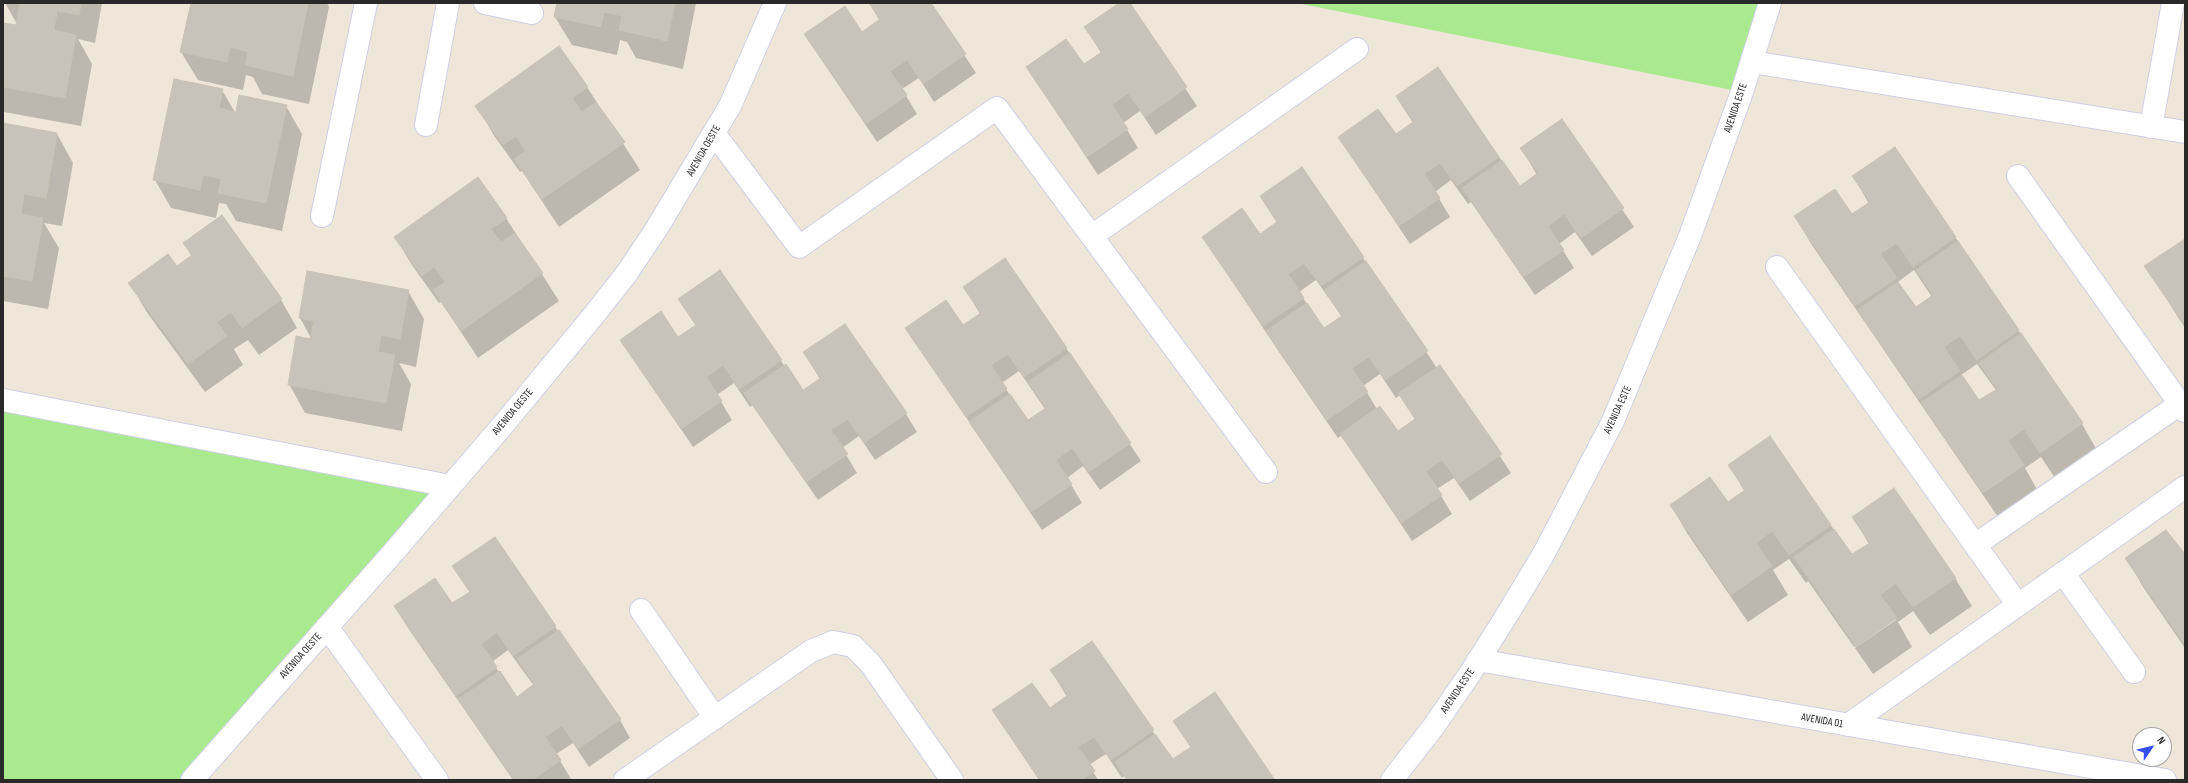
<!DOCTYPE html>
<style>
body{margin:0}
#map{position:relative;width:2188px;height:783px;overflow:hidden;background:#ede6d9;font-family:"Sofia Sans Condensed",sans-serif}
canvas{display:block}
.frame{position:absolute;inset:0;border:4px solid #292929;pointer-events:none}
.north{position:absolute;left:2132px;top:727px;width:40px;height:40px;box-sizing:border-box;background:#fff;border:1px solid #a9a9a9;border-radius:50%;rotate:55deg;font-size:11px;font-weight:700;line-height:16px;text-align:center;color:#292929}
.north::after{content:'';display:block;margin:auto;width:14px;height:18px;background:#344eff;clip-path:polygon(50% 0,100% 100%,50% 72%,0 100%)}
</style>
<div id="map">
<canvas width="2188" height="783"></canvas>
<div class="frame"></div>
<div class="north">N</div>
</div>
<script>
const context = document.querySelector('canvas').getContext('2d');
context.lineJoin = 'round';
function fillPath(path, color) {
  context.fillStyle = color;
  context.fill(path, 'evenodd');
}
function poly(rows) {
  const path = new Path2D();
  for (const r of rows) {
    path.moveTo(r[0], r[1]);
    for (let i = 2; i < r.length; i += 2) path.lineTo(r[i], r[i + 1]);
  }
  return path;
}
function trace(path, color, width, dash) {
  context.strokeStyle = color;
  context.lineWidth = width;
  context.lineCap = dash ? 'butt' : 'round';
  context.setLineDash(dash || []);
  context.stroke(path);
}
function drawText(font, color, halo, rows, align = 'center') {
  context.font = font + ' "Sofia Sans Condensed",sans-serif';
  context.lineWidth = 3;
  context.setLineDash([]);
  context.textBaseline = 'middle';
  context.strokeStyle = halo;
  context.fillStyle = color;
  for (const [text, x, y, turn = 0] of rows) {
    context.save();
    context.translate(x, y);
    context.rotate((+turn || 0) * Math.PI / 180);
    context.textAlign = isNaN(turn) ? turn : align;
    if (halo) context.strokeText(text, 0, 0);
    context.fillText(text, 0, 0);
    context.restore();
  }
}
fillPath(poly([
 [1297,3,1770,3,1742,92],
 [3,400,450,486,192,780,3,780]
]), '#a9ea8f');
fillPath(poly([
 [5,3,102,3,95,43,78,39,92,64,81,126,4,112,3,24,17,26,17,24],
 [192,3,327,3,329,7,309,104,262,94,253,77,246,75,243,90,198,80,181,52],
 [558,3,696,3,683,69,636,58,627,42,620,40,617,55,572,45,555,17],
 [869,3,930,3,976,73,934,102,919,78,902,89,917,114,877,142,805,35,862,33,880,21],
 [1121,3,1128,3,1197,106,1156,135,1140,111,1123,123,1138,148,1098,175,1027,67,1084,66,1101,53,1085,27],
 [1438,69,1520,187,1537,175,1521,148,1562,120,1634,227,1592,256,1575,232,1559,244,1574,268,1535,295,1471,202,1468,204,1451,180,1435,192,1450,217,1410,244,1339,137,1396,136,1413,123,1397,97],
 [587,87,640,170,559,227,522,171,520,172,493,134,477,106],
 [222,90,236,114,286,106,302,134,282,231,236,221,226,204,219,203,216,218,171,208,155,180],
 [3,124,57,134,73,163,62,226,44,223,59,248,48,309,3,301],
 [1854,177,1955,237,2082,424,2098,452,2057,481,2041,457,2025,468,2039,493,2000,520,1812,245,1795,217,1852,215,1869,204],
 [1914,270,1932,297,1915,309,1898,282],
 [1977,364,1996,390,1979,402,1961,375],
 [1261,196,1363,258,1437,368,1440,366,1511,473,1470,501,1454,478,1437,489,1452,514,1412,541,1342,435,1338,438,1277,349,1203,237,1260,235,1278,223],
 [1316,280,1342,317,1324,329,1299,292],
 [1380,374,1396,398,1400,395,1416,420,1398,432,1377,409,1363,386],
 [506,218,559,301,478,358,441,302,439,303,412,265,395,237],
 [2185,240,2185,328,2146,267],
 [184,243,281,300,297,328,259,355,248,340,234,349,243,365,205,392,146,311,130,283,177,267,192,257],
 [964,287,1066,348,1141,461,1100,490,1083,466,1067,478,1082,503,1042,530,906,328,963,326,980,314],
 [1019,371,1045,409,1027,421,1002,383],
 [408,291,424,319,416,367,399,363,411,384,402,431,305,413,289,384,311,338,300,318],
 [679,299,781,361,802,391,820,379,804,353,906,414,917,432,875,460,859,436,842,448,857,473,818,500,753,405,750,407,734,383,717,395,732,420,693,447,621,340,678,338,696,326],
 [1770,437,1852,556,1869,544,1853,517,1955,578,1972,606,1930,635,1913,611,1898,622,1912,647,1873,674,1855,648,1896,620,1896,618,1854,647,1808,581,1806,583,1789,559,1773,570,1788,595,1748,622,1687,533,1671,505,1727,504,1745,492,1729,465],
 [494,539,620,720,630,738,589,767,573,743,556,754,571,779,570,780,513,780,406,625,395,606,452,605,470,593,454,566],
 [508,650,534,686,517,698,492,662],
 [2185,556,2185,648,2143,587,2127,558],
 [1092,642,1173,761,1191,748,1174,721,1274,780,1127,780,1124,776,1122,778,1106,754,1089,765,1098,780,1039,780,993,711,1050,709,1067,697,1051,670]
]), '#0003');
const building = poly([
 [20,3,81,3,79,15,57,11,54,30,76,35,65,98,3,87,3,23,16,25,20,3],
 [191,3,308,3,293,76,245,65,248,52,230,47,227,62,180,52,191,3],
 [557,3,675,3,667,41,619,30,622,16,604,12,601,27,554,17,557,3],
 [869,3,931,3,966,54,923,84,907,60,890,71,907,95,866,124,804,34,845,6,862,32,880,19,869,3],
 [1119,3,1130,3,1187,87,1145,117,1128,93,1112,105,1128,129,1087,157,1026,67,1066,39,1084,64,1102,52,1084,27,1119,3],
 [559,46,588,87,572,98,582,112,596,102,625,142,542,199,514,159,526,151,516,136,503,145,475,106,559,46],
 [1438,67,1499,157,1457,186,1440,163,1424,174,1440,198,1399,226,1338,137,1378,109,1396,134,1413,122,1396,96,1438,67],
 [174,79,223,89,219,108,236,112,239,95,287,105,266,203,218,193,221,179,203,175,200,190,153,180,174,79],
 [1562,119,1624,208,1581,238,1564,214,1548,226,1564,250,1523,277,1462,188,1502,160,1520,186,1538,173,1520,148,1562,119],
 [3,123,57,133,46,198,24,194,21,214,43,218,32,281,3,276,3,123],
 [1895,147,1956,237,1913,267,1897,243,1880,254,1897,278,1855,306,1794,216,1835,189,1852,214,1870,202,1852,176,1895,147],
 [1302,167,1364,257,1321,286,1304,263,1288,274,1304,298,1263,326,1202,237,1242,208,1260,234,1277,222,1260,196,1302,167],
 [478,177,507,218,491,229,501,242,515,233,543,273,461,331,433,290,445,282,434,267,422,276,394,237,478,177],
 [222,215,282,299,242,328,231,312,217,322,227,336,188,364,128,283,168,254,177,266,192,255,183,243,222,215],
 [2185,239,2185,325,2144,266,2185,239],
 [1958,241,2019,330,1977,360,1960,336,1944,347,1960,371,1919,399,1857,310,1898,282,1916,307,1933,295,1916,270,1958,241],
 [1005,258,1067,348,1024,377,1008,354,991,365,1007,389,966,417,905,328,946,300,963,325,981,313,963,287,1005,258],
 [1366,261,1428,351,1385,380,1369,357,1352,368,1368,392,1327,420,1266,331,1307,303,1324,328,1342,316,1324,290,1366,261],
 [720,270,782,360,739,389,723,365,706,377,722,401,681,429,620,340,661,311,678,337,696,325,678,299,720,270],
 [307,271,409,290,400,339,381,335,378,352,395,355,386,403,288,385,296,336,310,339,314,321,299,318,307,271],
 [845,324,907,413,864,443,848,419,831,430,848,454,806,482,744,393,786,364,803,390,821,378,803,352,845,324],
 [2021,333,2083,423,2040,453,2024,429,2008,441,2024,465,1983,493,1921,403,1962,375,1979,400,1997,389,1979,363,2021,333],
 [1070,353,1131,443,1089,472,1072,448,1056,460,1072,484,1031,512,969,422,1010,394,1028,420,1046,408,1028,382,1070,353],
 [1440,365,1502,454,1459,483,1442,460,1426,471,1442,495,1401,523,1340,434,1380,406,1398,431,1415,419,1398,393,1440,365],
 [1770,436,1831,525,1789,555,1772,531,1756,543,1772,566,1731,595,1670,505,1710,477,1728,502,1745,490,1728,465,1770,436],
 [1894,488,1956,578,1913,607,1896,583,1880,595,1897,618,1856,647,1794,557,1834,529,1852,554,1870,543,1852,517,1894,488],
 [2166,530,2185,554,2185,645,2125,558,2166,530],
 [495,537,556,626,513,656,497,632,481,644,497,667,456,696,394,606,435,578,452,603,470,592,452,566,495,537],
 [559,630,621,719,578,749,562,725,545,737,561,760,532,780,514,780,458,699,500,671,517,697,534,684,517,659,559,630],
 [1092,641,1154,730,1111,760,1094,737,1078,747,1095,771,1082,780,1040,780,992,710,1032,683,1050,708,1068,695,1050,670,1092,641],
 [1215,692,1275,780,1127,780,1115,762,1155,734,1173,759,1191,747,1173,721,1215,692]
]);
fillPath(building, '#c8c3b9');
trace(building, '#c9c2b3', 1);
const minor = poly([
 [485,3,532,13],
 [1752,62,2185,132],
 [426,125,448,3],
 [2151,127,2173,3],
 [714,133,799,247,997,108,1266,472],
 [2018,176,2185,411],
 [322,216,366,3],
 [1092,236,1357,49],
 [1777,267,2018,605],
 [3,400,450,486],
 [1975,545,2180,404],
 [2063,573,2134,672],
 [641,610,715,718],
 [327,627,437,780],
 [1478,660,2165,780],
 [1848,725,2185,487],
 [192,780,391,555,503,425,594,315,627,273,657,228,730,106,775,3],
 [625,780,811,651,833,642,853,646,870,663,952,780],
 [1392,780,1434,726,1471,672,1507,615,1543,555,1613,421,1690,236,1742,92,1770,3]
]);
trace(minor, '#ced1e4', 24);
trace(minor, '#fff', 22);
drawText('11px', '#292929', '#fff', [
 ["AVENIDA ESTE",1736,108,-71],
 ["AVENIDA OESTE",704,151,-60],
 ["AVENIDA ESTE",1618,410,-65],
 ["AVENIDA OESTE",513,412,-50],
 ["AVENIDA OESTE",301,656,-48],
 ["AVENIDA ESTE",1458,691,-56],
 ["AVENIDA 01",1822,721,10]
]);
</script>
